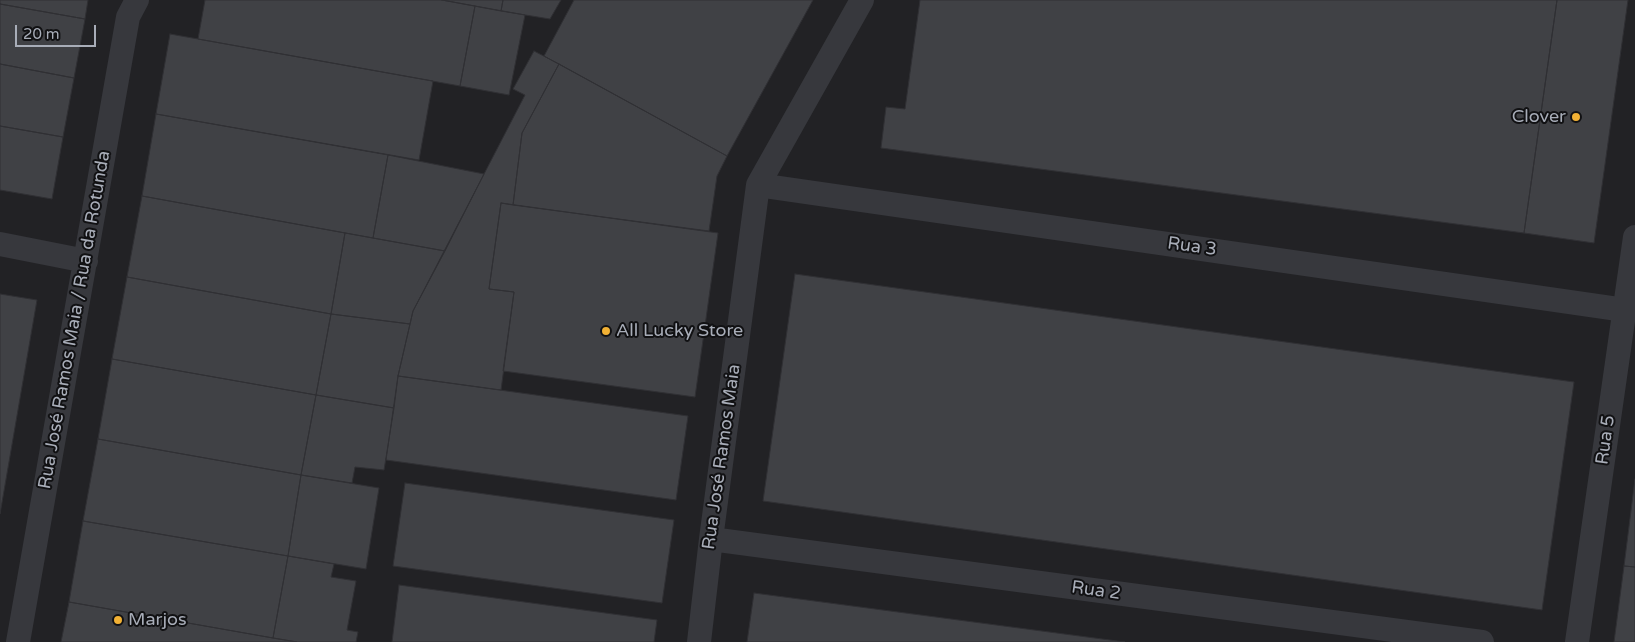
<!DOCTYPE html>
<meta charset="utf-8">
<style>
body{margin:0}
#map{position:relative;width:1635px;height:642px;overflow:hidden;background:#161618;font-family:"Varela Round",sans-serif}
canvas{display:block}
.scale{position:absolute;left:15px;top:25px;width:81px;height:22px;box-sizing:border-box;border:2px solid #a8adb8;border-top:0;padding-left:6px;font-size:15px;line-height:18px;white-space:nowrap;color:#a8adb8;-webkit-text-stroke:4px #111113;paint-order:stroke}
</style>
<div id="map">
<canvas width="1635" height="642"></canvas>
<div class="scale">20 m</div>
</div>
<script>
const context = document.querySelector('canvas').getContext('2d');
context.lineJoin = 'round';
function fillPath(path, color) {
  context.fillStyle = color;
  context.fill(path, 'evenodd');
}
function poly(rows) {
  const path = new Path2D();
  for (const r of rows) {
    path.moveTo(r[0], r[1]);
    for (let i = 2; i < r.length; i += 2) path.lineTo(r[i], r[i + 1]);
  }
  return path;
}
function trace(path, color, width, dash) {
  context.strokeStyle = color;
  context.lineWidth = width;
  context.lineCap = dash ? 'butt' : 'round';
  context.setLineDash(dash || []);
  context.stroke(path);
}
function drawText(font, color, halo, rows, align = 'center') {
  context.font = font + ' "Varela Round",sans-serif';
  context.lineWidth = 4;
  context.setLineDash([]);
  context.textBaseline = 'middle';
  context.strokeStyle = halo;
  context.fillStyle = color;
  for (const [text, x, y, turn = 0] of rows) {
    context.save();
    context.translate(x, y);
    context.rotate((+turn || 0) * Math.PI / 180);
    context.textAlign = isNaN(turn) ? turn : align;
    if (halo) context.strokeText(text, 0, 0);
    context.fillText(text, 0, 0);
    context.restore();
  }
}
fillPath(poly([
 [0,0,1635,0,1635,642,0,642]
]), '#222225');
const building = poly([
 [0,0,88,0,85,19,0,4,0,0],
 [205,0,442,0,475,6,460,86,198,39,205,0],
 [442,0,503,0,501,11,442,0],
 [503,0,561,0,550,19,501,11,503,0],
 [574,0,813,0,727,156,544,56,574,0],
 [920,0,1557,0,1524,233,881,148,886,107,905,109,920,0],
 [1557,0,1628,0,1594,243,1524,233,1557,0],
 [0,4,85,19,74,78,0,64,0,4],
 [475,6,525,15,509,95,460,86,475,6],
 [170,34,433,81,419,160,156,114,170,34],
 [534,51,559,64,522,133,513,205,501,203,489,289,514,292,501,390,398,376,413,311,525,95,513,89,534,51],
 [0,64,74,78,63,137,0,126,0,64],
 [559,64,727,156,717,176,709,231,513,205,522,133,559,64],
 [156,114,388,155,373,238,142,196,156,114],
 [0,126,63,137,52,199,0,190,0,126],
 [388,155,484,174,445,251,373,238,388,155],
 [142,196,345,233,331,314,127,277,142,196],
 [501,203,718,233,695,397,503,371,514,292,489,289,501,203],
 [345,233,445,251,413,311,410,324,331,314,345,233],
 [795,274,1574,382,1542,610,763,501,795,274],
 [127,277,331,314,316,395,112,359,127,277],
 [0,294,37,300,0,514,0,294],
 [331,314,410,324,398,376,394,408,316,395,331,314],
 [112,359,316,395,301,475,98,439,112,359],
 [398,376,688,416,676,500,386,460,398,376],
 [316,395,394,408,384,470,355,467,352,483,301,475,316,395],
 [98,439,301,475,288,556,83,521,98,439],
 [301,475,379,488,366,569,288,556,301,475],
 [1635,479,1635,567,1624,566,1635,479],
 [405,483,674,520,662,603,393,566,405,483],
 [83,521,288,556,273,638,69,602,83,521],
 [288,556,334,564,331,577,356,581,347,630,358,632,356,642,297,642,273,638,288,556],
 [1624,566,1635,567,1635,642,1614,642,1624,566],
 [399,585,657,620,654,642,392,642,399,585],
 [754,593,1125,642,747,642,754,593],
 [69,602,273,638,297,642,61,642,69,602]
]);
fillPath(building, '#404145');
trace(building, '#303034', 1);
trace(poly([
 [758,185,1625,310],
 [0,244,86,261],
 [711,539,1482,642],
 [18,642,128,17,137,0],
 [699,642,711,539,758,185,862,0],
 [1577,642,1635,237]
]), '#37383d', 24);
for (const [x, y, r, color] of [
 [1576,117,5,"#f2b134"],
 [606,331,5,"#f2b134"],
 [118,620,5,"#f2b134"]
]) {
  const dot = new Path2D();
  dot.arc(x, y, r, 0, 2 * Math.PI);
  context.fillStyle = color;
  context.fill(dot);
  trace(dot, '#111113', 2);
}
drawText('18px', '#a8adb8', '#111113', [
 ["Clover",1566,117,"right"],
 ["All Lucky Store",616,331],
 ["Marjos",128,620]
], 'left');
drawText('18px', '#a8adb8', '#111113', [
 ["Rua 3",1192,247,8],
 ["Rua José Ramos Maia / Rua da Rotunda",75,320,-80],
 ["Rua 5",1606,440,-82],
 ["Rua José Ramos Maia",722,457,-82],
 ["Rua 2",1096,591,8]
]);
</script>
